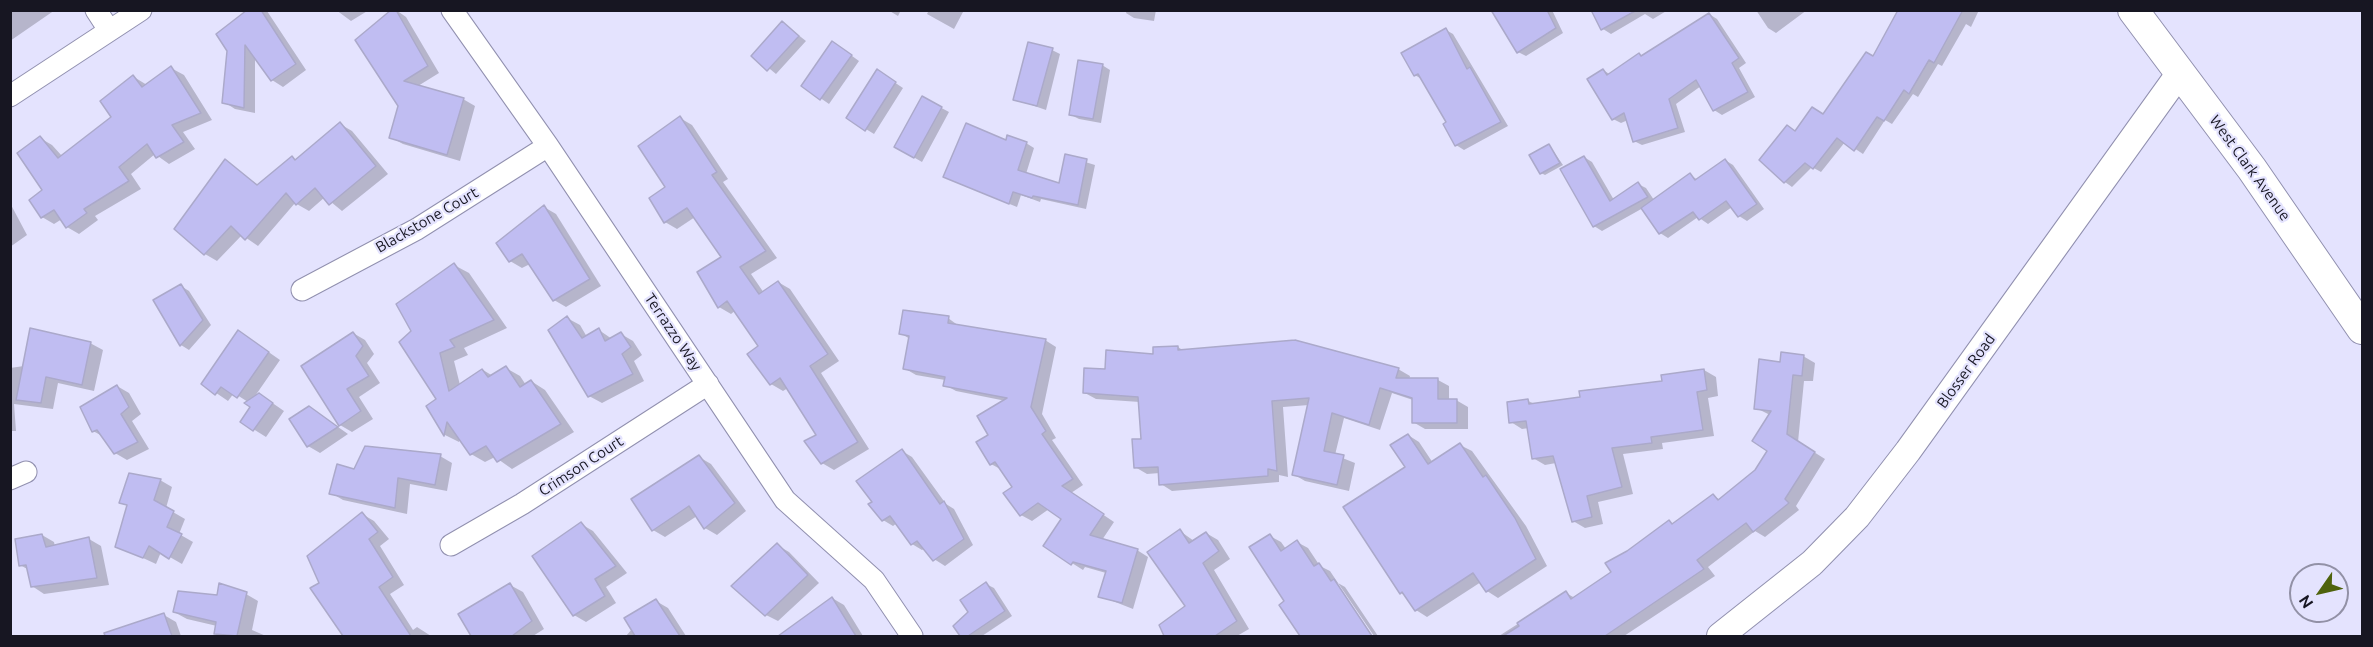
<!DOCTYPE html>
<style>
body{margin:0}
#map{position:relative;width:2373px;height:647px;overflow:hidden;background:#e4e3fe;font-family:Ubuntu,sans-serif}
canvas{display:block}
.frame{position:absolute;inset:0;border:12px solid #171622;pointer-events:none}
.north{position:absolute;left:2289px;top:563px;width:60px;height:60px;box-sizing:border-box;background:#e4e3fe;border:2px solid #9291a6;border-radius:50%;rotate:236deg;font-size:16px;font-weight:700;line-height:24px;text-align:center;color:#171622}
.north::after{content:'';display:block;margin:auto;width:21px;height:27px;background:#4f630d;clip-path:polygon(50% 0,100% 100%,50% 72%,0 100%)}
</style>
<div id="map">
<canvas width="2373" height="647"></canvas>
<div class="frame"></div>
<div class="north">N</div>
</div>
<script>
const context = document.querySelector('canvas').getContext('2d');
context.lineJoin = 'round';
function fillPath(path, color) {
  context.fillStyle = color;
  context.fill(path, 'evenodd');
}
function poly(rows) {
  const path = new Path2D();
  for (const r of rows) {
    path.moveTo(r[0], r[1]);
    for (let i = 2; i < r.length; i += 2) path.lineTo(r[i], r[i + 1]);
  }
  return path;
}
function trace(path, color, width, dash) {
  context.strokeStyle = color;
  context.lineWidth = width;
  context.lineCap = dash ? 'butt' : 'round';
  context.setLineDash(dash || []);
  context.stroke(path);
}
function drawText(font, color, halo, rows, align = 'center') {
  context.font = font + ' Ubuntu,sans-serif';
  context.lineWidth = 4.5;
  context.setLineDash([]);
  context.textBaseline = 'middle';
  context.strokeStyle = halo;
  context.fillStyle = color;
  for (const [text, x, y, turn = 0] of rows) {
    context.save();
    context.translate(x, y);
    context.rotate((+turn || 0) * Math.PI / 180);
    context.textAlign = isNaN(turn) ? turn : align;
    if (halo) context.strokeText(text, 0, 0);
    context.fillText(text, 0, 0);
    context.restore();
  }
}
fillPath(poly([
 [10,10,55,10,10,41],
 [249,10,267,11,306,70,283,87,272,80,255,57,255,113,235,109,224,102],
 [336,10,369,10,351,21],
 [396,10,406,17,439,73,418,86,463,99,475,106,460,161,403,144,390,137,399,106],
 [888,10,901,10,898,16],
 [929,10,960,10,963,12,954,29,927,14],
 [1127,10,1156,10,1154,21,1134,18,1126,13],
 [1505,10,1552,10,1563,33,1526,56,1518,52],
 [1593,10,1668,10,1653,19,1645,14,1611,34,1603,29],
 [1756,10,1807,10,1776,33,1768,28],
 [1911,10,1979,10,1971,27,1966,24,1942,66,1938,64,1918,97,1913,94,1892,124,1885,120,1863,154,1845,142,1821,172,1812,167,1792,187,1785,182,1796,132,1823,116],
 [1709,14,1717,19,1746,63,1739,68,1755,97,1722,115,1714,110,1701,86,1676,104,1685,132,1642,145,1634,141,1628,120,1621,123,1613,119,1603,70,1611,75],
 [783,23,806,41,776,74,753,55],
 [1446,30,1453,34,1508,126,1464,150,1456,145,1448,123,1423,80,1415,75],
 [841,48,859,61,829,104,803,86],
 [1052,50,1060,54,1046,110,1014,99],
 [1102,65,1110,70,1101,123,1079,119,1071,115],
 [171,68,184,75,212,120,183,132,195,149,169,164,155,154,131,174,141,189,95,216,98,220,79,234,67,227,62,219,54,224,42,217,44,191,40,138,52,145,62,156,113,117,134,77,147,85],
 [885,76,903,88,874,134,848,118],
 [923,98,949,112,922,162,896,147],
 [680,118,692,125,728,179,723,182,777,258,751,274,764,293,778,282,790,289,839,361,821,373,869,449,834,470,822,463,818,436,788,388,783,391,771,384,760,346,736,310,731,314,719,307,723,258,695,217,677,229,665,222,667,187],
 [340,124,352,131,388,174,342,211,325,197,309,211,295,203,258,246,242,235,217,261,205,254,225,161,258,185,292,158,297,161],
 [1007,142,1026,143,1034,148,1026,174,1060,185,1066,156,1095,165,1086,209,1041,199,1040,202,1021,195,1017,207,953,181],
 [1549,145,1563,165,1545,175,1541,173],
 [1584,157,1592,162,1614,200,1638,184,1646,188,1654,200,1690,175,1698,180,1725,160,1733,165,1764,209,1747,221,1739,216,1732,207,1708,224,1698,217,1668,238,1660,233,1643,208,1602,231,1594,226],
 [10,203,27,235,10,247],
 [544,207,556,214,601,286,566,307,554,300,530,264,522,268,510,261],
 [454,265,469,273,507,328,464,348,468,355,454,361,460,385,483,370,493,376,506,368,520,376,526,385,531,381,545,390,574,432,512,469,495,457,485,462,471,454,460,438,459,442,445,435,431,414,438,400,413,332],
 [181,286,189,291,211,325,189,350,181,345,155,301],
 [567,318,580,325,587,337,599,330,612,339,621,334,633,341,642,355,634,361,644,381,602,403,589,396],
 [948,318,959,326,1045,340,1056,347,1042,414,1056,438,1052,440,1083,485,1071,493,1114,522,1102,540,1137,550,1148,557,1133,609,1100,596,1106,573,1085,567,1083,570,1045,546,1063,519,1049,509,1032,521,1021,515,1014,487,1002,470,991,464,1006,401,956,391,945,385,945,380,916,375,904,368,910,339,900,333],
 [353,333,365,340,374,354,367,363,380,383,359,397,373,419,352,432,340,425],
 [250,339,280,360,253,399,271,402,284,411,266,437,242,422,252,407,248,402,234,393,228,401,203,384],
 [90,343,103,350,94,391,58,383,53,409,14,404,16,431,10,431,10,368,24,366],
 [1178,347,1184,351,1398,369,1410,376,1409,380,1438,380,1449,386,1449,401,1456,400,1468,407,1468,429,1425,429,1413,422,1413,400,1392,393,1380,430,1344,418,1335,455,1355,463,1349,491,1305,481,1293,474,1309,405,1283,407,1288,477,1279,475,1279,482,1172,491,1161,484,1160,473,1147,474,1135,467,1142,440,1140,402,1096,399,1085,393,1106,371],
 [1803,356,1815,363,1813,381,1804,381,1798,442,1825,459,1796,506,1799,510,1765,537,1755,531,1708,567,1715,576,1624,636,1499,636,1566,593,1575,598,1613,573,1628,552,1669,522,1674,525,1713,495,1720,500,1757,471,1769,450,1770,415,1756,408,1781,363],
 [1704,370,1716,377,1718,396,1708,398,1714,436,1662,443,1663,449,1623,454,1633,494,1598,502,1603,524,1585,528,1573,521,1556,463,1545,465,1533,458,1529,428,1522,429,1511,422,1528,401,1535,404,1582,398,1664,382],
 [117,386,129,393,141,414,132,421,149,449,127,460,115,453,104,437,93,431],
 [309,408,321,415,348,434,320,453,308,446],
 [1408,435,1419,442,1433,463,1460,445,1472,451,1526,526,1547,566,1498,598,1487,591,1481,582,1427,617,1416,610,1407,597,1401,593],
 [902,451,912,457,946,504,954,509,973,545,945,566,934,559,925,548,922,550,912,544,897,523,893,526,883,520,874,502],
 [440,456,452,463,447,491,410,484,407,514,343,500,331,493,355,470],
 [699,457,711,464,746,511,717,535,705,528,697,516,665,537,653,530,633,499],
 [160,480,172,487,166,508,185,519,179,534,193,542,182,564,161,552,156,564,117,546,128,506,121,502],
 [362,514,374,521,389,539,380,546,404,585,390,594,413,630,417,627,431,636,344,636,312,589,320,583],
 [581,524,593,531,627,573,606,587,616,603,586,622,574,615],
 [1180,531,1194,541,1206,533,1218,540,1230,559,1214,570,1249,629,1237,636,1166,636,1161,626,1187,606],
 [42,535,54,542,55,547,89,539,101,546,109,585,44,594,32,586,29,570,20,565],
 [1270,536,1281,542,1286,549,1297,542,1308,548,1320,566,1330,571,1338,583,1335,583,1371,636,1302,636,1281,606,1287,602],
 [777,545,789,552,819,583,778,621,766,615],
 [1338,583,1345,587,1378,636,1374,636],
 [986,584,994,588,1012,616,982,636,961,636,954,626,970,613],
 [510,585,523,592,544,629,533,636,473,636,460,614],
 [246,594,258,601,252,630,266,636,222,636,215,633,217,626,187,619,174,612,218,597],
 [832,598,844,605,863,636,780,636],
 [656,601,668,608,686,636,626,636],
 [164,615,176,622,181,636,105,636]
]), '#0003');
const building = poly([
 [247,10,261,10,296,64,271,81,245,45,244,108,222,103,227,51,216,34,247,10],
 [391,10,396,10,428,66,404,81,464,98,447,155,389,138,398,106,355,40,391,10],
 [1491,10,1547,10,1556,28,1517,53,1491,10],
 [1591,10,1637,10,1601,30,1591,10],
 [1898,10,1963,10,1934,63,1929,60,1909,94,1904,90,1884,121,1877,117,1854,151,1837,138,1813,169,1805,163,1784,183,1759,160,1787,125,1795,131,1812,107,1823,114,1866,52,1873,56,1898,10],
 [1709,13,1739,58,1732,63,1748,92,1713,111,1696,80,1669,99,1678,128,1633,142,1624,113,1612,120,1587,79,1603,69,1607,75,1639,53,1641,56,1709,13],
 [782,21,799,36,767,71,751,56,782,21],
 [1446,28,1467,69,1470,67,1501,122,1455,146,1443,124,1446,122,1418,74,1414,76,1401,53,1446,28],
 [832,41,852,55,820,100,801,86,832,41],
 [1028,42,1053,48,1037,106,1013,100,1028,42],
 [1078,60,1103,64,1093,119,1069,115,1078,60],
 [171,66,201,113,172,125,184,142,156,158,147,144,119,167,129,181,84,209,87,213,66,228,54,210,41,218,29,200,42,190,17,153,40,136,58,158,111,117,100,101,133,75,142,87,171,66],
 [877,69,896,82,865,131,846,118,877,69],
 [922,96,942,107,914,158,894,147,922,96],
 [680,116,717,172,712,175,766,251,740,267,759,294,778,281,828,354,810,366,858,442,821,464,804,441,816,435,780,378,770,385,747,354,758,346,727,301,718,308,697,272,721,257,687,208,664,223,649,198,665,187,638,146,680,116],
 [340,122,376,166,329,205,315,188,296,205,286,193,245,240,231,226,204,255,174,229,225,159,257,185,292,156,295,160,340,122],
 [966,123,1006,140,1007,135,1027,142,1018,170,1059,183,1065,154,1087,159,1078,205,1033,196,1032,198,1013,192,1009,204,943,177,966,123],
 [1549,144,1560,163,1540,174,1529,155,1549,144],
 [1584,156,1610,201,1638,182,1648,197,1593,227,1560,169,1584,156],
 [1725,159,1757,204,1738,217,1726,201,1699,220,1693,212,1659,234,1641,208,1690,173,1695,180,1725,159],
 [544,205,590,279,553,301,522,254,509,262,496,243,544,205],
 [454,263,494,320,450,340,455,347,440,353,449,391,482,369,488,377,506,366,520,387,531,380,561,424,497,462,486,446,470,455,447,422,444,436,426,406,436,399,399,342,411,331,396,304,454,263],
 [181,284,203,320,180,346,153,300,181,284],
 [903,310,949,316,948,323,1046,339,1031,407,1046,431,1042,434,1073,479,1062,486,1104,514,1090,535,1138,549,1122,603,1098,597,1106,571,1073,562,1071,565,1043,546,1061,519,1038,503,1020,516,1003,493,1012,487,995,462,990,465,976,442,988,435,977,416,1007,398,943,386,945,377,903,369,909,336,899,334,903,310],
 [567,316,582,338,599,328,605,341,621,332,631,347,622,354,633,374,588,397,548,330,567,316],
 [30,328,91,342,82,385,46,377,41,403,16,400,30,328],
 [238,330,269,352,237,398,221,387,215,395,201,384,238,330],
 [353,332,363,346,356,356,369,376,347,389,361,411,339,426,301,366,353,332],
 [1295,340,1399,368,1396,378,1438,378,1438,399,1457,399,1457,423,1412,423,1412,398,1380,388,1369,425,1332,413,1324,451,1344,455,1337,485,1292,475,1309,398,1272,401,1277,471,1268,469,1268,476,1159,485,1158,467,1134,468,1132,439,1141,439,1138,397,1083,393,1084,368,1105,369,1106,350,1153,354,1153,347,1178,346,1178,350,1295,340],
 [1781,352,1804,355,1802,376,1793,375,1787,434,1815,452,1785,499,1789,503,1753,532,1746,523,1697,560,1704,569,1605,636,1503,636,1519,626,1517,623,1566,591,1571,599,1611,572,1605,563,1627,551,1669,520,1672,524,1713,494,1718,500,1755,470,1767,451,1752,441,1771,411,1754,409,1759,359,1780,362,1781,352],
 [1704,369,1707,390,1697,392,1703,430,1651,437,1652,443,1612,448,1622,487,1587,496,1592,517,1572,522,1553,456,1532,459,1526,421,1509,423,1507,402,1528,399,1529,404,1580,397,1579,391,1662,381,1661,375,1704,369],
 [117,385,129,407,121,414,138,442,114,454,97,430,92,432,80,407,117,385],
 [259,393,273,403,253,431,240,422,250,407,244,403,259,393],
 [309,406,338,427,307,447,289,419,309,406],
 [1408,434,1428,464,1460,443,1483,477,1486,475,1515,518,1536,559,1486,592,1473,573,1415,611,1402,592,1400,594,1343,507,1405,467,1390,445,1408,434],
 [365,446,441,454,435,485,398,478,395,508,329,494,337,464,354,469,365,446],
 [902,449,940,504,944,501,964,539,933,561,917,541,911,545,890,516,882,521,868,504,872,502,856,481,902,449],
 [699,455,735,503,704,529,689,506,652,531,631,499,699,455],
 [129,473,161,479,154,500,174,511,167,527,182,534,169,559,149,546,143,558,115,547,127,505,119,503,129,473],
 [362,512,378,532,369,539,393,577,379,587,411,636,343,636,310,588,319,583,307,556,362,512],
 [581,522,616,566,595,579,605,596,573,616,532,556,581,522],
 [1180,529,1189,543,1206,532,1219,551,1203,563,1237,621,1215,636,1164,636,1159,625,1185,606,1147,552,1180,529],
 [42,534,46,547,89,537,97,578,31,587,26,565,19,566,15,539,42,534],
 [1270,534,1281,551,1297,540,1314,566,1319,563,1331,581,1334,579,1372,636,1300,636,1279,605,1284,601,1249,547,1270,534],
 [777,543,808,575,765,616,731,586,777,543],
 [986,582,1005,611,968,636,960,636,953,626,968,612,960,600,986,582],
 [219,583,247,592,237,636,214,634,216,622,173,612,178,591,217,595,219,583],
 [510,583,532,621,512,636,471,636,458,614,510,583],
 [832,597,856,636,778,636,832,597],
 [656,599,680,636,635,636,624,618,656,599],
 [164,613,172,636,105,636,104,633,164,613]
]);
fillPath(building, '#c0bdf2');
trace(building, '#aba9ca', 1.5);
const minor = poly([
 [96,10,109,30],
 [452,10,548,146,785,500,874,580,912,636],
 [10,96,141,10],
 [302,290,417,229,548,146],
 [10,479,26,472],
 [451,545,522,504,708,384]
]);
const tertiary = poly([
 [1720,636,1812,563,1857,517,1908,451,2179,74]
]);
const secondary = poly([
 [2133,10,2252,169,2362,329]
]);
trace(minor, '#9190af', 23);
trace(tertiary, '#9190af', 28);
trace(secondary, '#9190af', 32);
trace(minor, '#fff', 21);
trace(tertiary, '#fff', 26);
trace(secondary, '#fff', 30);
drawText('15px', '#171622', '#e4e3fe', [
 ["West Clark Avenue",2250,168,54],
 ["Blackstone Court",427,220,-30],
 ["Terrazzo Way",673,332,56],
 ["Blosser Road",1966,371,-54],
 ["Crimson Court",581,466,-33]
]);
</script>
